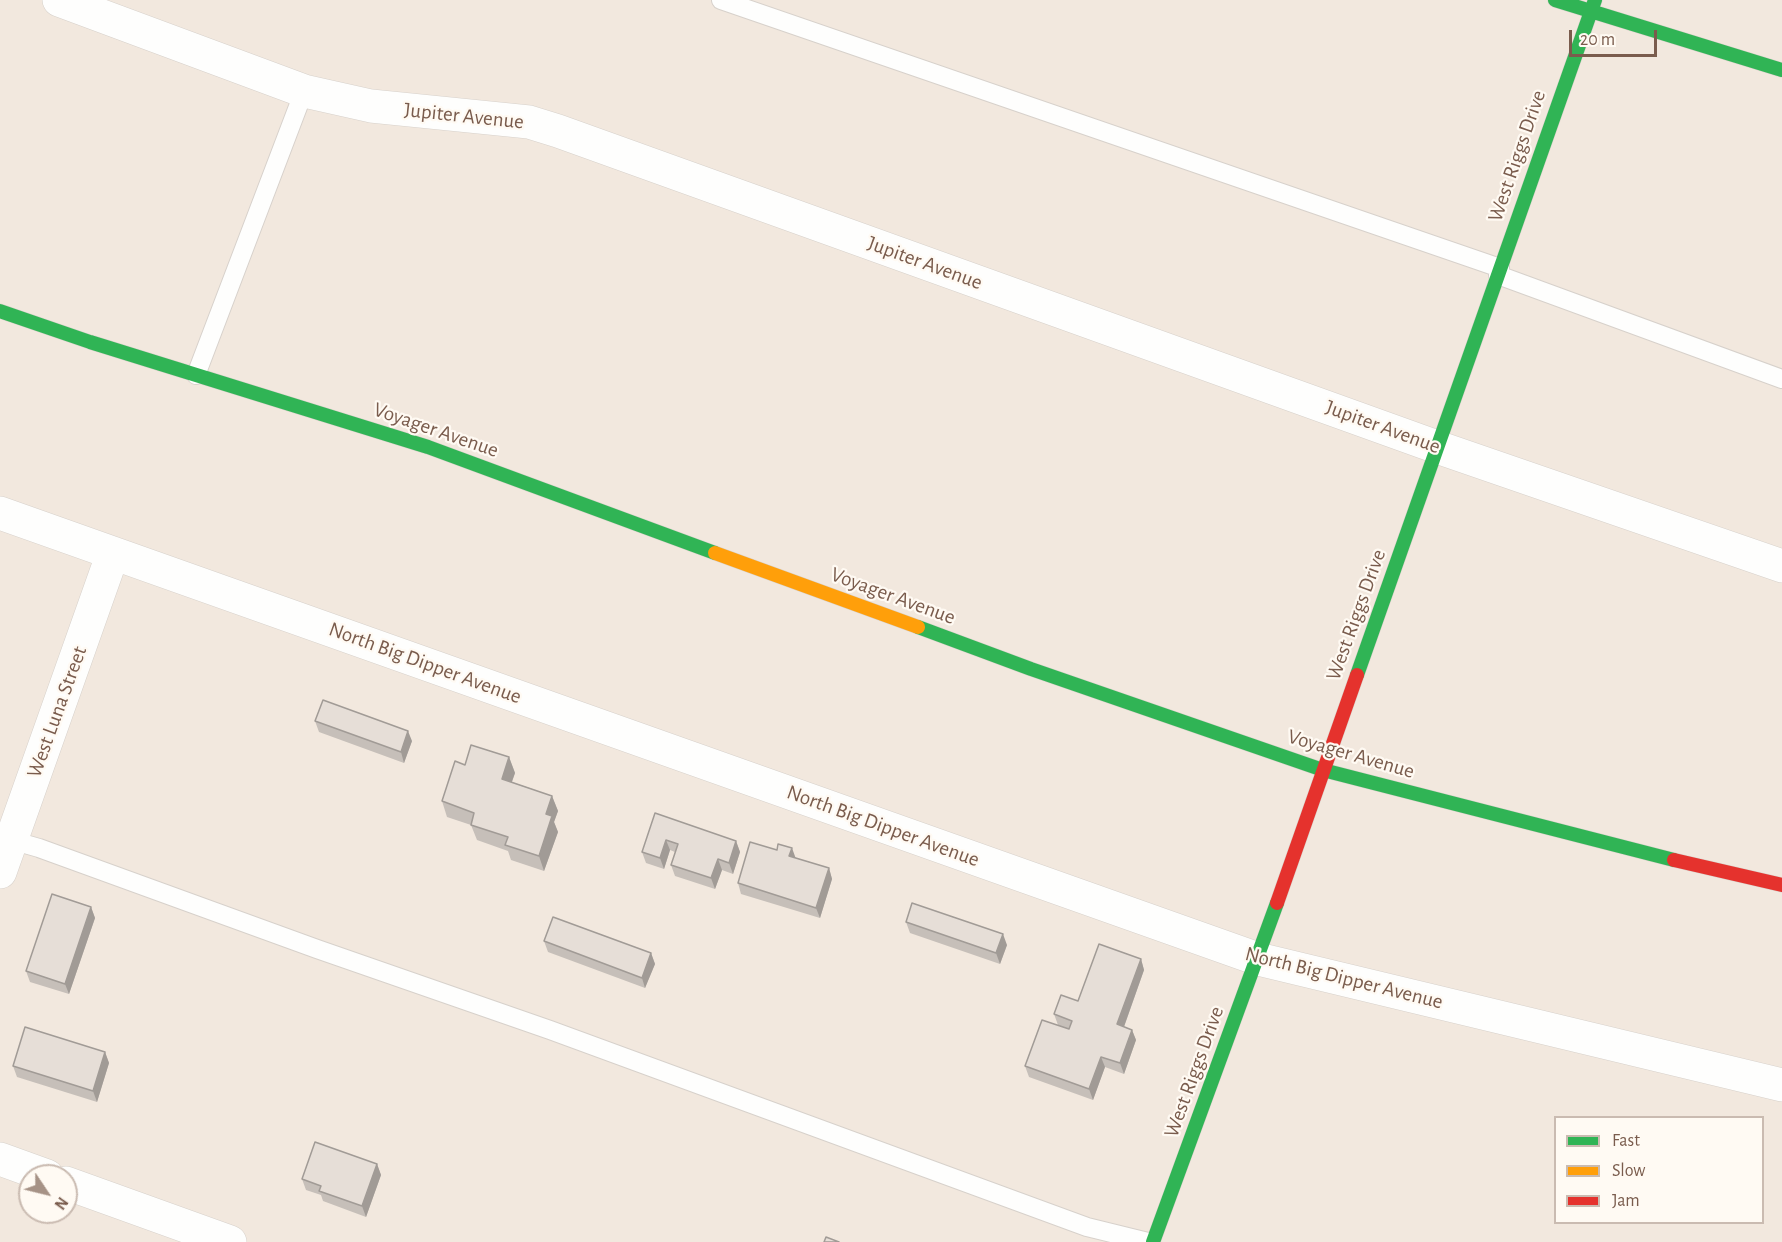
<!DOCTYPE html>
<style>
body{margin:0}
#map{position:relative;width:1782px;height:1242px;overflow:hidden;background:#f9f5f0;font-family:"Alegreya Sans",sans-serif}
canvas{display:block}
.legend{position:absolute;left:1554px;top:1116px;width:210px;height:108px;box-sizing:border-box;background:#fffaf3;border:2px solid #cabbb1;margin:0;padding:8px 10px;list-style:none;font-size:18px;color:#7a5c4d}
.legend li{display:flex;align-items:center;gap:12px;height:30px}
.legend b{width:30px;border:2px solid #cabbb1}
.north{position:absolute;left:18px;top:1164px;width:60px;height:60px;box-sizing:border-box;background:#fffaf3;border:2px solid #cabbb1;border-radius:50%;rotate:125deg;font-size:16px;font-weight:700;line-height:24px;text-align:center;color:#7a5c4d}
.north::after{content:'';display:block;margin:auto;width:21px;height:27px;background:#a69286;clip-path:polygon(50% 0,100% 100%,50% 72%,0 100%)}
.scale{position:absolute;left:1569px;top:30px;width:88px;height:27px;box-sizing:border-box;border:3px solid #7a5c4d;border-top:0;padding-left:8px;font-size:18px;line-height:21px;white-space:nowrap;color:#7a5c4d;-webkit-text-stroke:4px #fffaf3;paint-order:stroke}
</style>
<div id="map">
<canvas width="1782" height="1242"></canvas>
<ul class="legend">
<li><b style="height:8px;background:#30b455"></b>Fast</li>
<li><b style="height:8px;background:#ff9f0a"></b>Slow</li>
<li><b style="height:8px;background:#e5322d"></b>Jam</li>
</ul>
<div class="north">N</div>
<div class="scale">20 m</div>
</div>
<script>
const context = document.querySelector('canvas').getContext('2d');
context.lineJoin = 'round';
function fillPath(path, color) {
  context.fillStyle = color;
  context.fill(path, 'evenodd');
}
function poly(rows) {
  const path = new Path2D();
  for (const r of rows) {
    path.moveTo(r[0], r[1]);
    for (let i = 2; i < r.length; i += 2) path.lineTo(r[i], r[i + 1]);
  }
  return path;
}
function trace(path, color, width, dash) {
  context.strokeStyle = color;
  context.lineWidth = width;
  context.lineCap = dash ? 'butt' : 'round';
  context.setLineDash(dash || []);
  context.stroke(path);
}
function drawText(font, color, halo, rows, align = 'center') {
  context.font = font + ' "Alegreya Sans",sans-serif';
  context.lineWidth = 4.5;
  context.setLineDash([]);
  context.textBaseline = 'middle';
  context.strokeStyle = halo;
  context.fillStyle = color;
  for (const [text, x, y, turn = 0] of rows) {
    context.save();
    context.translate(x, y);
    context.rotate((+turn || 0) * Math.PI / 180);
    context.textAlign = isNaN(turn) ? turn : align;
    if (halo) context.strokeText(text, 0, 0);
    context.fillText(text, 0, 0);
    context.restore();
  }
}
fillPath(poly([
 [0,0,1782,0,1782,1242,0,1242],
 [1556,1118,1762,1118,1762,1222,1556,1222],
 [30,1176,66,1176,66,1212,30,1212]
]), '#f2e8de');
const lane = poly([
 [721,0,1500,268],
 [1498,275,1782,379],
 [196,375,304,91],
 [11,840,39,848,317,949,550,1030,1087,1227,1148,1242]
]);
const street = poly([
 [59,0,304,91,371,106,529,122,558,131,1437,447,1782,566],
 [0,513,1258,959,1782,1085],
 [0,872,113,553],
 [0,1159,47,1176],
 [66,1183,230,1242]
]);
const fast = poly([
 [1555,0,1782,70],
 [0,311,90,342,428,447,715,553],
 [918,627,1031,669,1323,770,1674,860],
 [1357,675,1595,0],
 [1153,1242,1277,903]
]);
const slow = poly([
 [715,553,918,627]
]);
const jam = poly([
 [1674,860,1782,885],
 [1277,903,1357,675]
]);
trace(lane, '#d7d1cb', 20);
trace(street, '#d7d1cb', 34);
trace(fast, '#d9d2cb', 15);
trace(slow, '#d9d2cb', 15);
trace(jam, '#d9d2cb', 15);
trace(lane, '#fefefd', 18);
trace(street, '#fefefd', 33);
trace(fast, '#30b455', 14);
trace(slow, '#ff9f0a', 14);
trace(jam, '#e5322d', 14);
fillPath(poly([
 [315,721,412,741,404,763,319,732],
 [509,757,515,773,512,782,552,796,558,811,554,822,558,832,544,871,511,860,508,851,477,840,471,825,447,817,442,801,465,765],
 [655,813,736,841,740,852,733,874,722,870,715,889,675,876,671,865,675,852,670,850,664,869,646,863,642,852],
 [777,850,796,858,829,868,832,879,820,918,741,894,738,883],
 [91,907,95,918,69,994,30,982,26,971],
 [906,922,1007,945,1000,964,910,933],
 [544,941,651,953,655,964,645,988,548,952],
 [1141,959,1144,970,1124,1027,1132,1030,1136,1040,1124,1074,1105,1067,1093,1100,1029,1077,1025,1066,1058,1025,1054,1014,1078,1001],
 [105,1052,109,1063,97,1102,17,1077,13,1066],
 [377,1164,381,1175,366,1217,323,1201,321,1195,306,1190,302,1179]
]), '#c6bfb9');
fillPath(poly([
 [408,731,412,741,404,763,401,752],
 [509,757,515,773,507,795,502,779],
 [552,796,558,811,554,822,558,832,544,871,539,856,546,814],
 [666,840,670,850,664,869,660,858],
 [736,841,740,852,733,874,729,863],
 [792,848,796,859,789,856],
 [718,859,722,870,715,889,711,878],
 [829,868,832,879,820,918,816,908],
 [91,907,95,918,69,994,65,984],
 [1003,934,1007,945,1000,964,996,953],
 [651,953,655,964,645,988,642,978],
 [1141,959,1144,970,1121,1035,1117,1024],
 [1132,1030,1136,1040,1124,1074,1120,1063],
 [105,1052,109,1063,97,1102,93,1091],
 [1101,1057,1105,1067,1093,1100,1089,1089],
 [377,1164,381,1175,366,1217,362,1206]
]), '#a19b96');
const building = poly([
 [323,700,408,731,401,752,315,721,323,700],
 [471,745,509,757,502,779,552,796,546,814,552,816,539,856,505,845,508,837,471,825,474,813,442,801,455,761,465,765,471,745],
 [655,813,736,841,729,863,718,859,711,878,671,865,678,844,666,840,660,858,642,852,655,813],
 [750,842,777,850,778,844,792,848,789,856,829,868,816,908,738,883,750,842],
 [52,894,91,907,65,984,26,971,52,894],
 [912,903,1003,934,996,953,906,922,912,903],
 [553,917,651,953,642,978,544,941,553,917],
 [1099,944,1141,959,1117,1024,1132,1030,1120,1063,1101,1057,1089,1089,1025,1066,1042,1020,1069,1029,1072,1021,1054,1014,1061,995,1078,1001,1099,944],
 [25,1027,105,1052,93,1091,13,1066,25,1027],
 [315,1142,377,1164,362,1206,319,1191,321,1186,302,1179,315,1142],
 [826,1237,839,1242,824,1242,826,1237]
]);
fillPath(building, '#e6ded7');
trace(building, '#a19b96', 1.5);
drawText('21px', '#7a5c4d', '#fffaf3', [
 ["Jupiter Avenue",464,116,6],
 ["West Riggs Drive",1517,156,-71],
 ["Jupiter Avenue",925,263,20],
 ["Jupiter Avenue",1383,427,20],
 ["Voyager Avenue",436,430,19],
 ["Voyager Avenue",893,596,20],
 ["West Riggs Drive",1356,615,-70],
 ["North Big Dipper Avenue",425,663,20],
 ["West Luna Street",57,712,-70],
 ["Voyager Avenue",1351,754,16],
 ["North Big Dipper Avenue",883,826,20],
 ["North Big Dipper Avenue",1344,978,14],
 ["West Riggs Drive",1194,1072,-70]
]);
</script>
